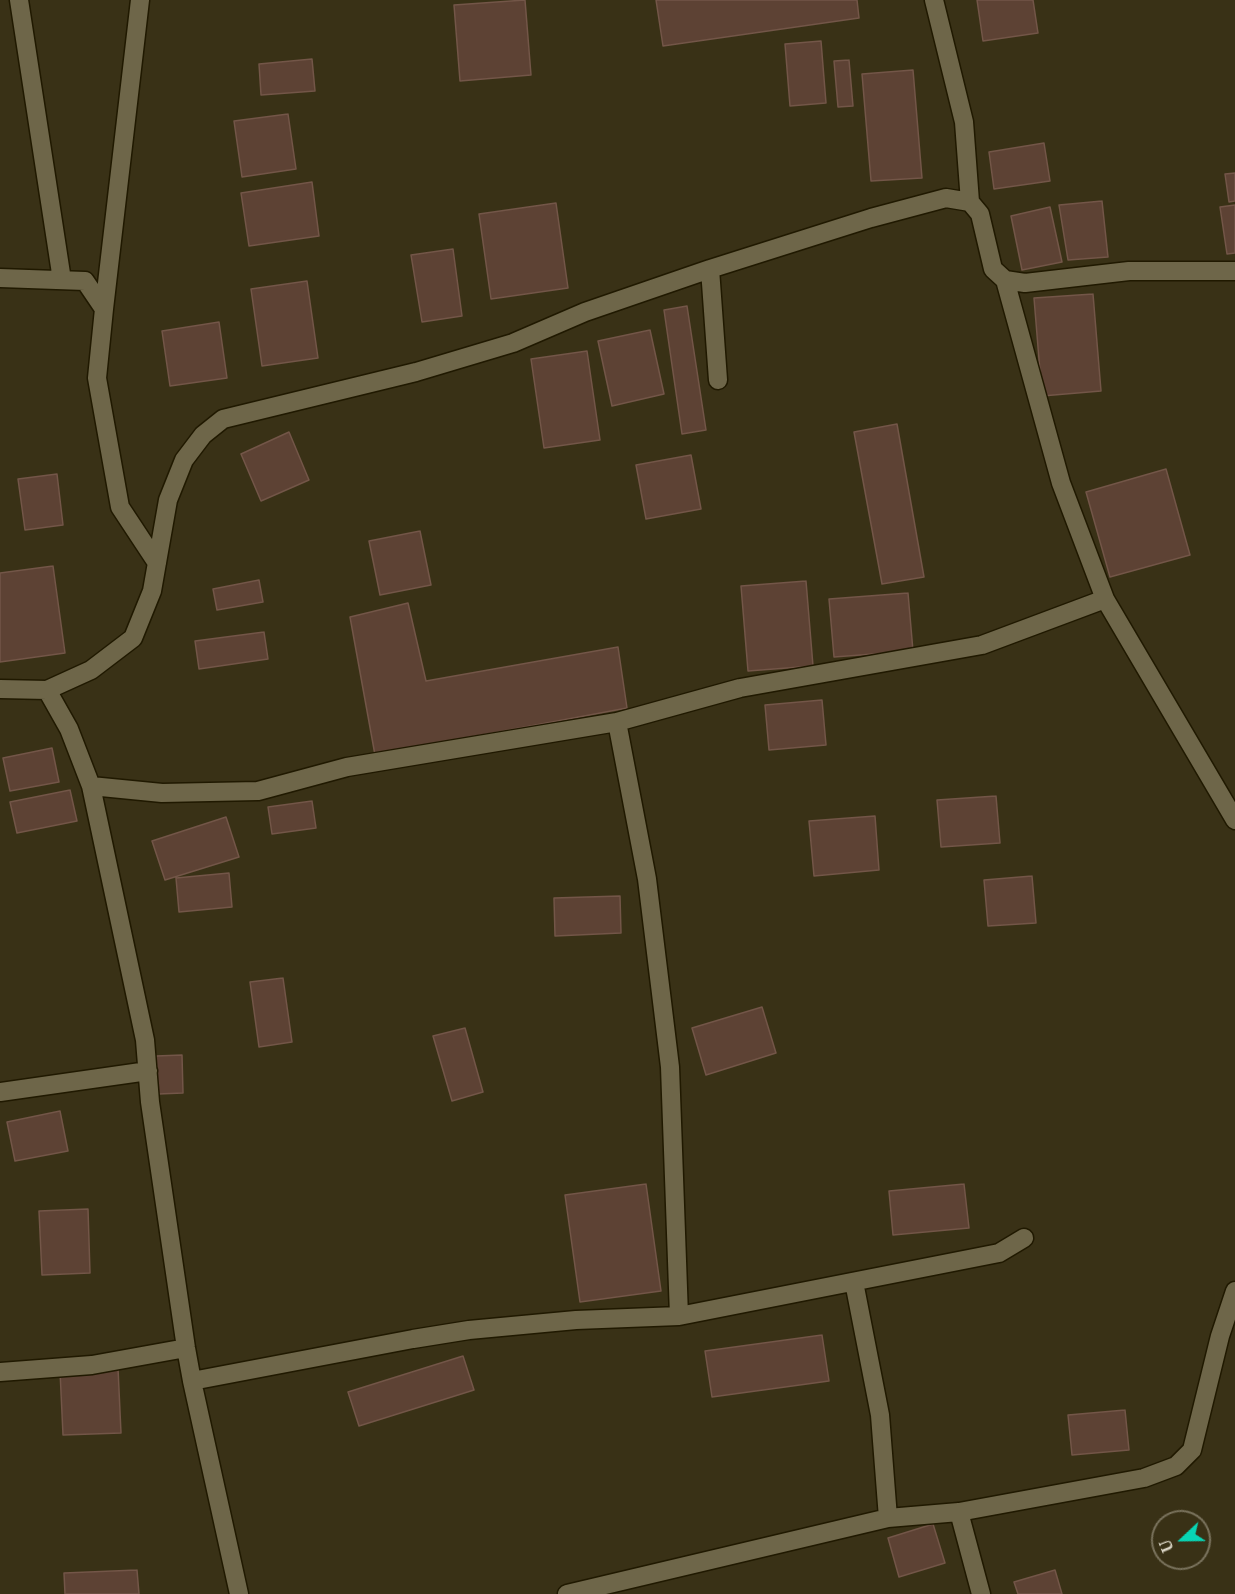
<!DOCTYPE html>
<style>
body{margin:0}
#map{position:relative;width:1235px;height:1594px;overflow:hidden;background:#393116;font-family:"IBM Plex Serif",serif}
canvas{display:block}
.north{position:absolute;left:1151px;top:1510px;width:60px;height:60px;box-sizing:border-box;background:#393116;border:2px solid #79725c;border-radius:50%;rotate:248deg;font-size:16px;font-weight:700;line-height:24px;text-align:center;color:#d9d4c4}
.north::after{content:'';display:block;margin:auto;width:21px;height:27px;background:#08d5b5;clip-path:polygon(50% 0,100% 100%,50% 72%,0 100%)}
</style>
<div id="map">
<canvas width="1235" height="1594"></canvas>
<div class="north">U</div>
</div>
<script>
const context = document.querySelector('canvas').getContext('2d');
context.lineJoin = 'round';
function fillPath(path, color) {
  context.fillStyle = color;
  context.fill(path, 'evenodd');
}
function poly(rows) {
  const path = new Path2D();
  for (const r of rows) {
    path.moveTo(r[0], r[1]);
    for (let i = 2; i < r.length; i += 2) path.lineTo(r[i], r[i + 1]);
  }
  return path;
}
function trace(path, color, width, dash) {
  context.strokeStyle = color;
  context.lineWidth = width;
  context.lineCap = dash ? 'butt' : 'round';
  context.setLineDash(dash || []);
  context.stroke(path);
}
const building = poly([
 [525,0,531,75,460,81,454,5,525,0],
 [656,0,857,0,859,18,663,46,656,0],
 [977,0,1033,0,1038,33,983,41,977,0],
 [821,41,826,103,790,106,785,44,821,41],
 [312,59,315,91,261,95,259,64,312,59],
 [849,60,853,106,838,107,834,61,849,60],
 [913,70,922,178,871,181,862,74,913,70],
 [288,114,296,169,242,177,234,121,288,114],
 [1044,143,1050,181,994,189,989,152,1044,143],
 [1235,173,1235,201,1229,202,1225,174,1235,173],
 [312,182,319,236,249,246,241,193,312,182],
 [1102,201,1108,257,1068,260,1059,205,1102,201],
 [556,203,568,288,491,299,479,214,556,203],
 [1235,205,1235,253,1227,254,1220,207,1235,205],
 [1050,207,1062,262,1022,270,1011,216,1050,207],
 [453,249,462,316,422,322,411,255,453,249],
 [307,281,318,358,262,366,251,289,307,281],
 [1093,294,1101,391,1042,396,1034,298,1093,294],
 [687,306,706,430,682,434,664,310,687,306],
 [219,322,227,378,170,386,162,331,219,322],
 [650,330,664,394,612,406,598,341,650,330],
 [587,351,600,440,544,448,531,359,587,351],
 [897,424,924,577,882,584,854,432,897,424],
 [289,432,309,480,261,501,241,454,289,432],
 [691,455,701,509,646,519,636,465,691,455],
 [1166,469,1190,555,1110,577,1086,492,1166,469],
 [57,474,63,525,25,530,18,479,57,474],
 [420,531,431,585,380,595,369,541,420,531],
 [53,566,65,653,0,662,0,573,53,566],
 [259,580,263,602,217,610,213,589,259,580],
 [806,581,813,666,748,671,741,586,806,581],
 [908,593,913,651,834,657,829,599,908,593],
 [408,603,426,681,618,647,627,708,375,755,350,617,408,603],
 [264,632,268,659,199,669,195,641,264,632],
 [822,700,826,745,769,750,765,705,822,700],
 [52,748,59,782,10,791,3,758,52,748],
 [70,790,77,821,17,833,10,802,70,790],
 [996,796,1000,843,941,847,937,800,996,796],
 [312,801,316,828,272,834,268,807,312,801],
 [875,816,879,870,814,876,809,821,875,816],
 [226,817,239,857,165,880,152,841,226,817],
 [229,873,232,907,179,912,176,878,229,873],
 [1032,876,1036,923,988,926,984,880,1032,876],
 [620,896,621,933,555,936,554,898,620,896],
 [283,978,292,1042,259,1047,250,982,283,978],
 [762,1007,776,1053,706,1075,692,1028,762,1007],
 [465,1028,483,1092,452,1101,433,1036,465,1028],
 [182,1055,183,1093,158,1094,156,1056,182,1055],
 [60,1111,68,1151,15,1161,7,1122,60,1111],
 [646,1184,661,1291,580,1302,565,1195,646,1184],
 [964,1184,969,1228,893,1235,889,1191,964,1184],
 [88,1209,90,1273,42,1275,39,1211,88,1209],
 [822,1335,829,1381,712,1397,705,1351,822,1335],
 [463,1356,474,1390,359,1426,348,1392,463,1356],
 [118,1368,121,1433,63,1435,60,1371,118,1368],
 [1125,1410,1129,1450,1072,1455,1068,1415,1125,1410],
 [933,1524,945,1563,899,1577,888,1538,933,1524],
 [137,1570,139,1594,65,1594,64,1573,137,1570],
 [1055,1570,1062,1594,1018,1594,1014,1582,1055,1570]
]);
fillPath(building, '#5d4234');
trace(building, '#735648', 1.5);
const street = poly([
 [19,0,62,280],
 [934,0,964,122,970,202],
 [710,269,718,380],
 [0,278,85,281,104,309,97,378,120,507,157,563],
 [1005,280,1061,483,1105,599,1235,820],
 [104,309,140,0],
 [0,689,47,690,91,670,133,638,152,591,168,500,184,460,203,435,223,419,416,372,513,343,585,312,710,269,871,218,946,198,970,202,980,214,993,269,1005,280,1025,283,1129,271,1235,271],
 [47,690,69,729,91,786,145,1040,150,1102,186,1348,192,1381,239,1594],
 [617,722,647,879,670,1067,679,1316],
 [91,786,162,793,258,791,347,767,617,722,740,688,982,645,1105,599],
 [0,1092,148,1071],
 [854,1282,880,1415,888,1518],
 [0,1372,92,1365,186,1348],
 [192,1381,413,1339,469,1330,576,1320,679,1316,999,1253,1024,1238],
 [959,1512,981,1594],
 [567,1594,888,1518,959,1512,1144,1478,1176,1466,1192,1450,1220,1336,1235,1291]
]);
trace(street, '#201900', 21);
trace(street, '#6e6649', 18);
</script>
